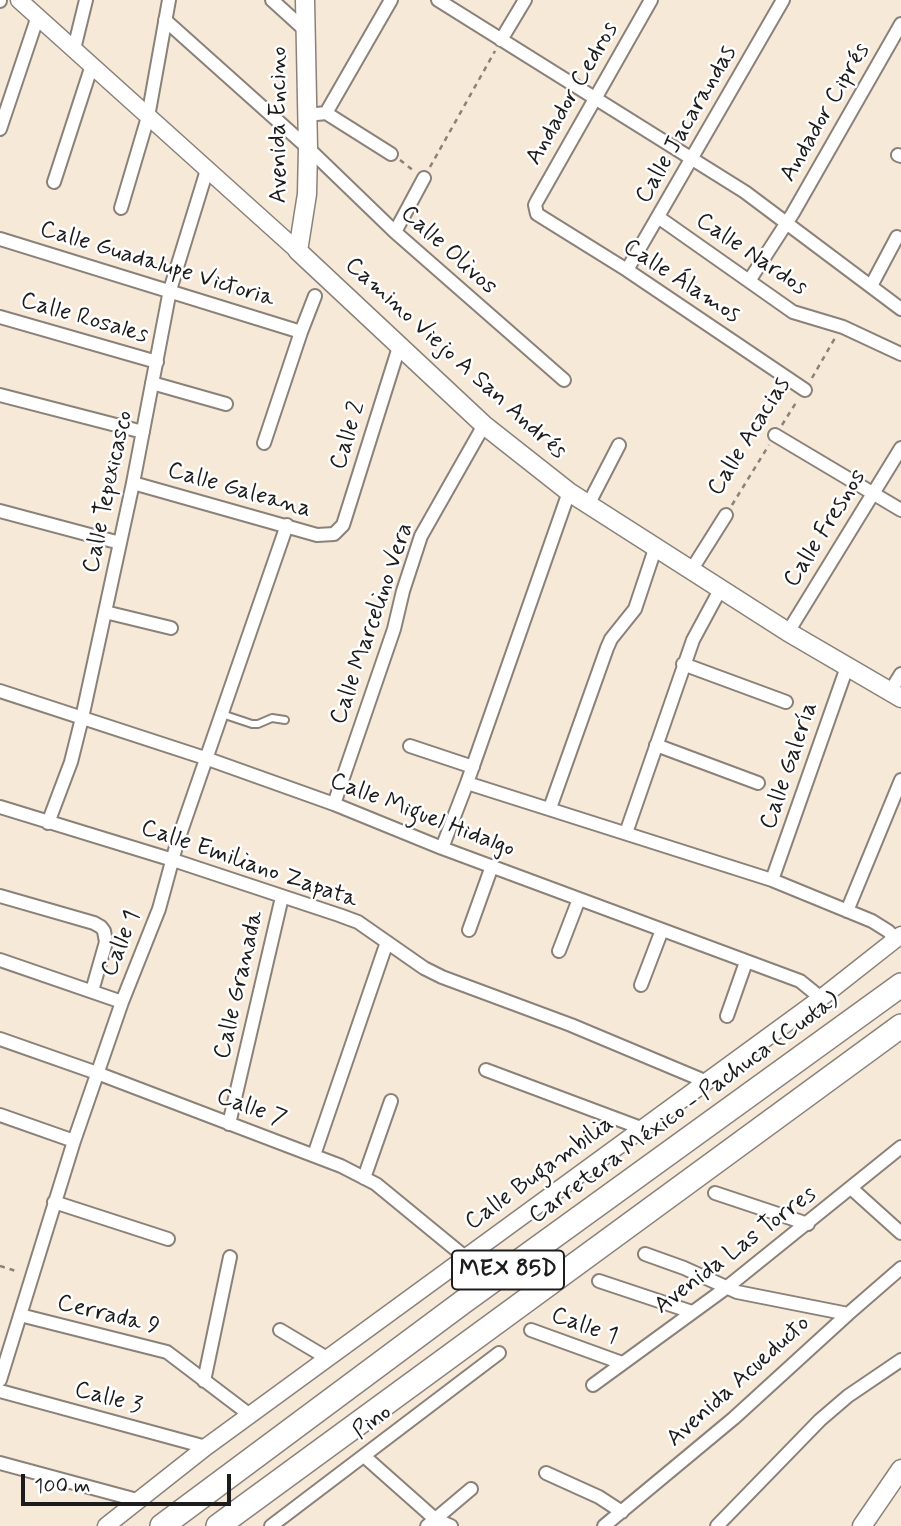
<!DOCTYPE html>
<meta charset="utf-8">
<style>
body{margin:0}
#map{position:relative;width:901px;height:1526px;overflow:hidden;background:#f7e9d7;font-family:Mynerve,sans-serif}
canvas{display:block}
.scale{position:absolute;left:21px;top:1474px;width:210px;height:32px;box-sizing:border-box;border:4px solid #1c1c1c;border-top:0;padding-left:9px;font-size:21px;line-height:24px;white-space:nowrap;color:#1c1c1c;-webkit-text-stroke:5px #fff;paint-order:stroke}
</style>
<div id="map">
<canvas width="901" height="1526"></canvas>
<div class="scale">100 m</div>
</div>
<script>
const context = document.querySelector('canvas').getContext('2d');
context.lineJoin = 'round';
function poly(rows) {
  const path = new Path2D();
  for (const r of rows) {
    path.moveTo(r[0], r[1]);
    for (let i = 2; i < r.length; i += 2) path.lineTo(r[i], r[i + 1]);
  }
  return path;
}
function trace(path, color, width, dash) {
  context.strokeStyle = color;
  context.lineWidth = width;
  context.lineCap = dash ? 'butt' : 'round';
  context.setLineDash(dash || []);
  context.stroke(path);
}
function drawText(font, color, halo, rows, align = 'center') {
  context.font = font + ' Mynerve,sans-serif';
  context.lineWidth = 5;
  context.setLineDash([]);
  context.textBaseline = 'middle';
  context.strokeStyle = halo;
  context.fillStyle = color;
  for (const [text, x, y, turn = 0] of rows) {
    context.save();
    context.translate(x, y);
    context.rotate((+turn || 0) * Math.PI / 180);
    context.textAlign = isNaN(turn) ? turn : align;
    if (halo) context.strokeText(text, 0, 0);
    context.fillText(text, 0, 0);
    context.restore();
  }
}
const service = poly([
 [222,714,252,724,258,724,272,718,285,720]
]);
const minor = poly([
 [272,0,305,30],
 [438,0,745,192,901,309],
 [651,0,537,201,535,205,537,214,627,270,805,390],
 [0,1,0,0],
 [165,20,308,148,395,232,564,380],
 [501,40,525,0],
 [74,49,86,0],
 [326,113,391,154],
 [307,115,326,113,391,0],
 [0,129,38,16],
 [898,155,901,156],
 [54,182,92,65],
 [121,208,148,117,169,0],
 [658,217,793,312,843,327,901,354],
 [395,232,424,178],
 [0,239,301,332],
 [627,270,783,0],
 [749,281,793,213,901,24],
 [871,286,897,237],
 [0,317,157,362],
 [152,383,226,404],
 [0,395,143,432],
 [775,435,901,510],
 [264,443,301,332,315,296],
 [133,483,317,535,334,534,343,525,399,347],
 [588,505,619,445],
 [0,511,120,543],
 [692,569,726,515],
 [105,612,171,628],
 [788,632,901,448],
 [683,664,786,702],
 [0,691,208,759,334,804,442,848,800,981,821,998],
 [890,692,901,674],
 [656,745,758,783],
 [410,746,473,767],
 [467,783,772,880,872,921,888,931,896,939],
 [334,804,394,629,403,591,421,536,484,425],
 [0,807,173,860,339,915,358,922,424,968,442,977,571,1025,707,1082],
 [550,808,607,648,611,639,635,609,656,546],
 [48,823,71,762,82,718,133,483,170,290,207,170],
 [626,833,693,640,721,588],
 [442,848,467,783,569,492],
 [772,880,847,667],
 [0,896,94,923,101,927,104,931,106,942,92,991],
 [847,911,901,780],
 [469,930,492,866],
 [559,951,579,899],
 [0,960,122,1002],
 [641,985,662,930],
 [727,1016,746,962],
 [0,1039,97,1073,341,1166,376,1184,465,1257],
 [486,1070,641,1128],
 [0,1115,74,1141],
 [229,1124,282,897],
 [314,1155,387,942],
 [364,1178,391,1101],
 [851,1188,901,1233],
 [715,1193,808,1224],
 [54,1202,168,1239],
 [645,1254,684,1268,737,1292,848,1314],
 [599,1281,692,1312],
 [20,1315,167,1352,250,1415],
 [280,1330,327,1358],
 [531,1330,622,1363],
 [0,1380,74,1141,122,1002,159,909,177,843,287,525],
 [204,1381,230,1257],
 [593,1385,726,1288,901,1147],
 [0,1391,206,1447],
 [364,1456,435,1519,451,1526],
 [0,1463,137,1500],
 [546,1473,599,1497,622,1512],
 [271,1526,499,1353],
 [427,1526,471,1489],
 [604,1526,734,1418,848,1314,901,1268],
 [717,1526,820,1420,848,1396,901,1360]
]);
const tertiary = poly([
 [19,0,298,251],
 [106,1526,206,1447,821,998,901,935]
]);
const secondary = poly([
 [305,0,308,148,307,194,298,251,484,425,569,492,788,632,901,698],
 [862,1526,901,1469]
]);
const motorway = poly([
 [162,1526,463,1302,901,985],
 [218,1526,901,1026]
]);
trace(service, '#8a827a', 10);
trace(minor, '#8a827a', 16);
trace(tertiary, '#8a827a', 19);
trace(secondary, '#8a827a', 21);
trace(motorway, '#8a827a', 26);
trace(poly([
 [400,160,414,171],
 [430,167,495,51],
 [812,378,835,338],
 [782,425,797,401],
 [732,505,769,445],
 [0,1266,19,1272]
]), '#8a827a', 2.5, [5, 5]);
trace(service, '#fff', 6);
trace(minor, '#fff', 12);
trace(tertiary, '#fff', 16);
trace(secondary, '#fff', 18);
trace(motorway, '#fff', 23);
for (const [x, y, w] of [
 [508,1270,112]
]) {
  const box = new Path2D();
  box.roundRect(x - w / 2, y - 19.5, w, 39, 5);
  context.fillStyle = '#fff';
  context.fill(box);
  trace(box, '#1c1c1c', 2);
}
drawText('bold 23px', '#1c1c1c', null, [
 ["MEX 85D",508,1270]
]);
drawText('24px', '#1c1c1c', '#fff', [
 ["Andador Cedros",573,94,-60],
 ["Andador Ciprés",826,113,-60],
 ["Avenida Encino",280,125,-90],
 ["Calle Jacarandas",687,125,-60],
 ["Calle Olivos",448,251,42],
 ["Calle Nardos",751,255,34],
 ["Calle Guadalupe Victoria",157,265,17],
 ["Calle Álamos",681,282,33],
 ["Calle Rosales",84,319,16],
 ["Camino Viejo A San Andrés",455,359,42],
 ["Calle 2",349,436,-73],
 ["Calle Acacias",750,437,-58],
 ["Calle Galeana",239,491,16],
 ["Calle Tepexicasco",109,492,-78],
 ["Calle Fresnos",826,529,-58],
 ["Calle Marcelino Vera",373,624,-71],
 ["Calle Galería",790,766,-71],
 ["Calle Miguel Hidalgo",422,816,21],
 ["Calle Emiliano Zapata",249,865,19],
 ["Calle 1",122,944,-68],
 ["Calle Granada",240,985,-77],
 ["Calle 7",251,1109,20],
 ["Carretera México - Pachuca (Cuota)",685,1109,-36],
 ["Calle Bugambilia",540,1174,-36],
 ["Avenida Las Torres",736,1251,-37],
 ["Cerrada 9",108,1316,14],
 ["Calle 1",584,1327,20],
 ["Avenida Acueducto",739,1382,-42],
 ["Calle 3",108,1399,15],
 ["Pino",373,1423,-37]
]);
</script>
